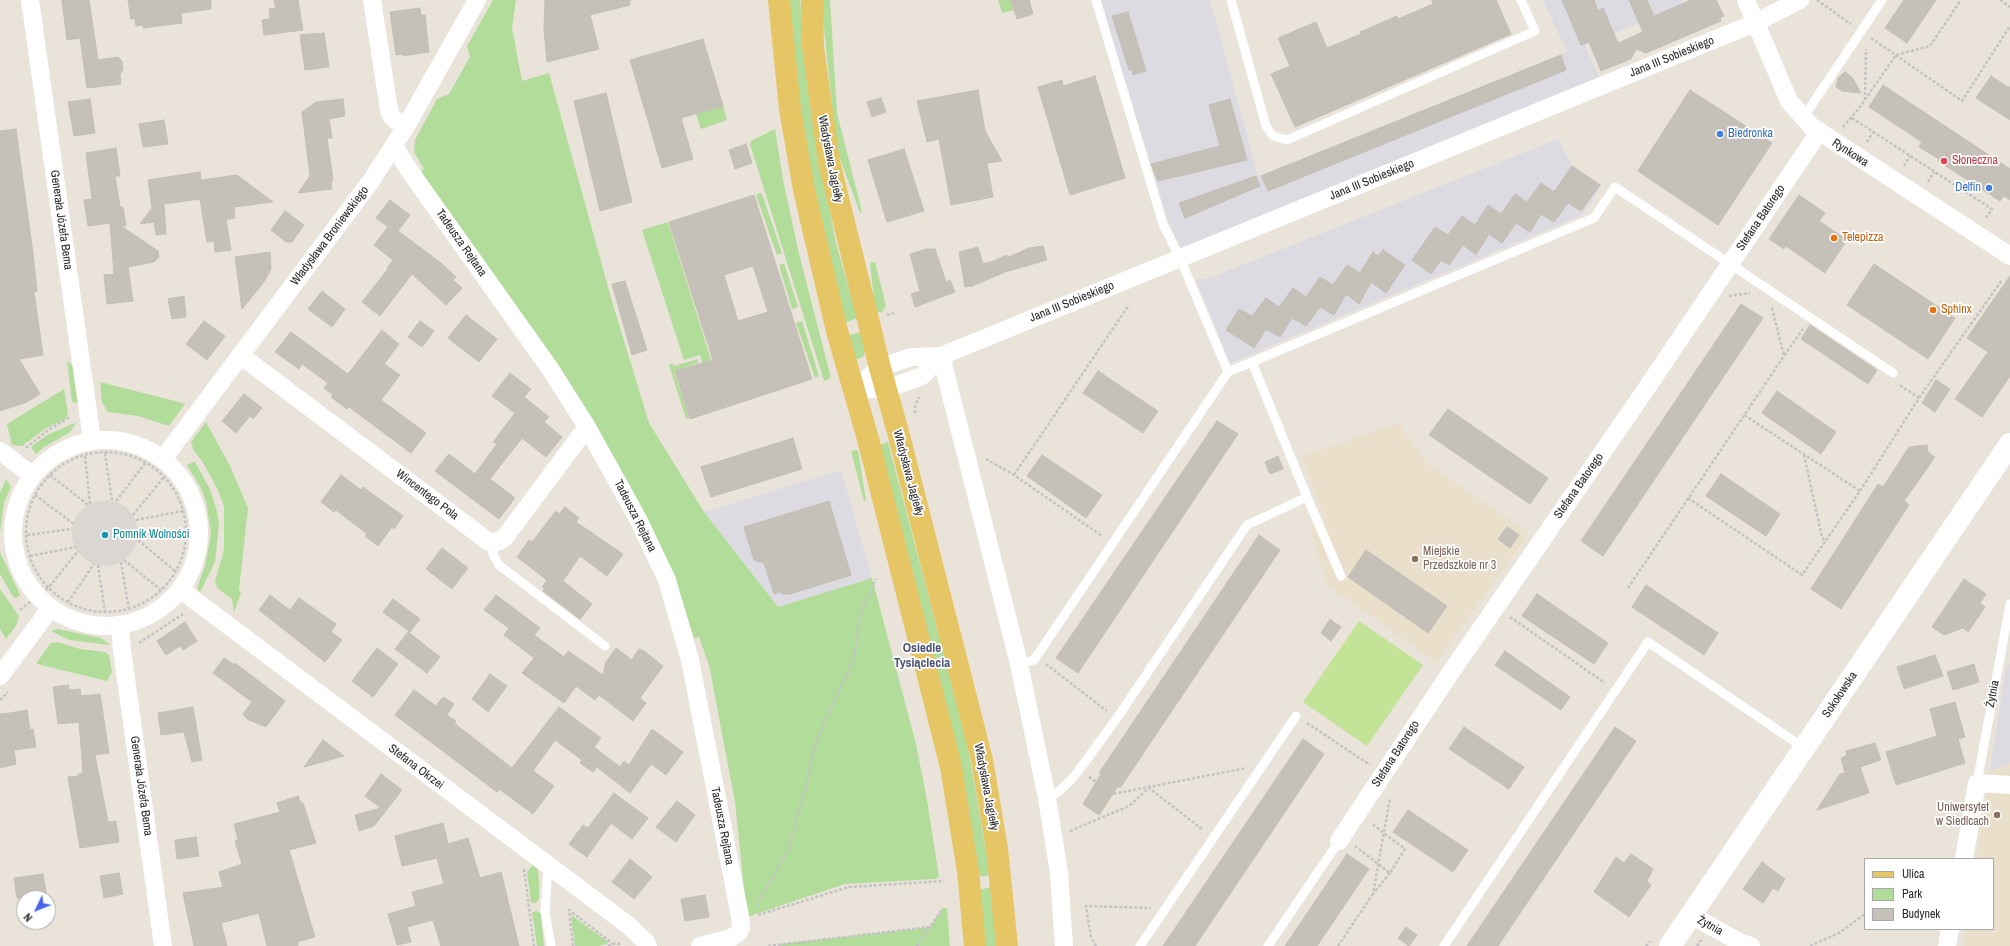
<!DOCTYPE html>
<meta charset="utf-8">
<style>
body{margin:0}
#map{position:relative;width:2010px;height:946px;overflow:hidden;background:#e9e3da;font-family:"Archivo Narrow",sans-serif}
canvas{display:block}
.legend{position:absolute;left:1864px;top:858px;width:130px;height:72px;box-sizing:border-box;background:#fff;border:1px solid #a9a9a9;margin:0;padding:5px 7px;list-style:none;font-size:12px;color:#282828}
.legend li{display:flex;align-items:center;gap:8px;height:20px}
.legend b{width:20px;border:1px solid #a9a9a9}
.north{position:absolute;left:16px;top:890px;width:40px;height:40px;box-sizing:border-box;background:#fff;border:1px solid #a9a9a9;border-radius:50%;rotate:227deg;font-size:11px;font-weight:700;line-height:16px;text-align:center;color:#282828}
.north::after{content:'';display:block;margin:auto;width:14px;height:18px;background:#4566eb;clip-path:polygon(50% 0,100% 100%,50% 72%,0 100%)}
</style>
<div id="map">
<canvas width="2010" height="946"></canvas>
<ul class="legend">
<li><b style="height:5px;background:#e5c564"></b>Ulica</li>
<li><b style="height:11px;background:#b2dc9a"></b>Park</li>
<li><b style="height:11px;background:#c5c1b9"></b>Budynek</li>
</ul>
<div class="north">N</div>
</div>
<script>
const context = document.querySelector('canvas').getContext('2d');
context.lineJoin = 'round';
function fillPath(path, color) {
  context.fillStyle = color;
  context.fill(path, 'evenodd');
}
function poly(rows) {
  const path = new Path2D();
  for (const r of rows) {
    if (r.length === 3) {
      path.moveTo(r[0] + r[2], r[1]);
      path.arc(r[0], r[1], r[2], 0, 2 * Math.PI);
      continue;
    }
    path.moveTo(r[0], r[1]);
    for (let i = 2; i < r.length; i += 2) path.lineTo(r[i], r[i + 1]);
  }
  return path;
}
function trace(path, color, width, dash) {
  context.strokeStyle = color;
  context.lineWidth = width;
  context.lineCap = dash ? 'butt' : 'round';
  context.setLineDash(dash || []);
  context.stroke(path);
}
function drawText(font, color, halo, rows, align = 'center') {
  context.font = font + ' "Archivo Narrow",sans-serif';
  context.lineWidth = 3.5;
  context.setLineDash([]);
  context.textBaseline = 'middle';
  context.strokeStyle = halo;
  context.fillStyle = color;
  for (const [text, x, y, turn = 0] of rows) {
    context.save();
    context.translate(x, y);
    context.rotate((+turn || 0) * Math.PI / 180);
    context.textAlign = isNaN(turn) ? turn : align;
    if (halo) context.strokeText(text, 0, 0);
    context.fillText(text, 0, 0);
    context.restore();
  }
}
fillPath(poly([
 [1100,0,1210,0,1258,176,1567,52,1543,0,1682,0,1684,4,1585,45,1599,77,1181,249,1167,217],
 [1558,139,1572,166,1602,185,1582,215,1230,363,1196,280,1210,278],
 [841,470,872,578,778,607,704,512],
 [2010,664,2010,764,1990,771,2006,666]
]), '#dddbe2');
fillPath(poly([
 [1398,423,1428,464,1529,533,1436,663,1327,585,1310,528,1325,522,1302,456],
 [2010,764,2010,946,1963,946,1965,929,1993,929,1993,859,1976,859,1990,771]
]), '#eadfcb');
fillPath(poly([
 [493,0,516,0,512,28,522,81,549,73,611,298,649,423,704,512,778,607,872,578,916,744,927,800,939,877,935,879,845,884,747,917,735,802,709,665,699,637,694,638,681,597,421,172,424,169,414,152,415,140,437,99,449,94,470,57,467,46],
 [789,0,800,0,811,114,836,243,857,318,845,323,825,246,800,116],
 [821,0,830,0,837,113,862,212,860,213,837,151],
 [998,0,1011,0,1014,10,1002,13],
 [723,106,727,120,701,129,696,114],
 [775,129,783,180,799,254,831,378,824,381,750,144,751,141],
 [760,193,762,194,782,253,777,255,756,195],
 [668,222,711,360,702,363,700,355,684,360,642,230],
 [875,262,886,306,882,312,878,312,875,308,870,263],
 [784,263,798,307,792,309,779,265],
 [802,321,819,376,815,378,796,323],
 [860,332,865,348,864,356,859,359,854,358,850,335],
 [698,359,698,363,674,371,689,418,686,419,669,365,673,363,674,366],
 [67,361,73,366,78,403,72,402],
 [100,382,179,402,185,404,169,426,138,416,108,412,102,402],
 [64,389,68,414,64,420,46,428,22,446,12,445,7,424],
 [77,422,69,433,44,447,36,454,32,449,32,446,47,435],
 [206,422,230,466,248,508,239,590,241,593,234,612,232,599,217,588,215,581,224,550,224,506,217,488,202,461,194,451,191,442],
 [888,442,968,747,990,875,980,877,877,446],
 [854,450,858,450,866,501,864,501,851,451],
 [193,462,195,462,210,489,217,511,219,525,215,562,200,592,197,588,205,566,211,534,206,501,200,486,187,465],
 [6,479,11,487,4,503,0,533,0,493],
 [0,552,20,595,16,598,13,597,0,574],
 [0,589,19,616,16,626,6,639,0,629],
 [57,629,101,638,110,645,69,640,51,631],
 [58,642,80,649,105,652,109,655,112,672,107,681,37,664,37,662,51,643],
 [533,865,538,870,539,882,539,899,536,903,531,903,527,872],
 [991,887,997,946,984,946,979,890],
 [943,908,947,908,950,946,781,946,781,944,930,927],
 [537,911,541,914,544,946,537,946,532,912],
 [571,915,608,942,607,944,599,946,575,946]
]), '#b2dc9a');
fillPath(poly([
 [1359,621,1423,665,1367,746,1303,702]
]), '#c3e397');
fillPath(poly([
 [105,533,33]
]), '#dad6d1');
const building = poly([
 [62,0,89,0,98,60,118,57,122,61,123,70,120,74,121,84,87,88,80,38,67,40,62,0],
 [128,0,211,0,211,9,181,13,182,23,143,28,143,25,136,26,135,19,131,19,128,0],
 [274,0,298,0,303,30,264,35,262,20,270,19,269,9,276,8,274,0],
 [545,0,630,0,630,5,590,15,599,49,547,62,544,29,545,0],
 [1011,0,1029,0,1033,14,1017,19,1011,0],
 [1432,0,1496,0,1511,34,1295,127,1271,74,1290,66,1278,38,1316,22,1327,48,1361,34,1360,32,1397,16,1398,19,1433,4,1432,0],
 [1562,0,1594,0,1598,11,1603,8,1618,43,1643,32,1629,0,1647,0,1654,16,1691,0,1716,0,1724,16,1720,18,1721,21,1646,53,1636,49,1631,59,1601,71,1589,42,1581,45,1562,0],
 [1904,0,1936,0,1907,43,1885,28,1904,0],
 [420,8,421,15,425,15,429,52,403,56,403,54,396,55,390,12,420,8],
 [1128,12,1146,71,1133,75,1132,69,1129,70,1112,16,1128,12],
 [324,33,329,67,305,70,300,35,324,33],
 [703,39,723,106,681,118,693,159,662,168,630,60,703,39],
 [1561,55,1566,70,1268,191,1261,176,1561,55],
 [1845,72,1852,77,1861,93,1842,91,1836,87,1838,78,1845,72],
 [1095,76,1125,178,1070,195,1038,87,1062,80,1063,86,1095,76],
 [1991,76,2009,88,2010,86,2010,120,1976,98,1991,76],
 [1883,85,2010,169,2010,200,2004,196,2000,201,1938,161,1939,159,1919,147,1922,142,1869,107,1883,85],
 [978,90,985,131,1002,161,987,163,993,197,951,205,939,139,927,142,917,101,978,90],
 [1690,90,1772,143,1718,225,1638,171,1690,90],
 [606,93,632,202,600,211,574,101,606,93],
 [881,98,886,112,872,117,867,102,881,98],
 [90,99,95,133,74,136,68,102,90,99],
 [343,99,345,116,329,119,332,138,327,138,333,180,331,181,332,189,298,193,310,176,302,112,316,102,343,99],
 [1230,99,1247,160,1158,181,1151,164,1220,146,1209,105,1230,99],
 [164,120,168,144,143,147,139,124,164,120],
 [16,129,33,253,37,291,34,292,43,355,19,359,40,394,27,402,0,411,0,131,16,129],
 [746,144,752,163,735,169,729,150,746,144],
 [116,148,120,176,115,176,120,207,123,207,126,226,121,226,158,251,159,257,154,262,128,267,133,301,107,304,104,275,114,274,110,223,88,226,84,200,92,199,86,153,116,148],
 [904,149,924,211,887,222,868,160,904,149],
 [1572,166,1600,185,1581,211,1568,203,1554,222,1541,214,1530,232,1516,223,1502,243,1489,234,1476,255,1463,245,1449,265,1441,260,1431,274,1412,260,1435,227,1448,235,1462,216,1475,225,1488,205,1501,214,1515,194,1527,202,1541,183,1554,192,1572,166],
 [200,172,201,180,237,175,273,202,234,207,235,218,226,220,231,250,215,252,214,241,207,242,200,199,164,204,166,234,156,235,154,222,140,224,152,208,148,180,200,172],
 [1256,176,1260,186,1185,218,1179,203,1256,176],
 [754,195,812,379,690,419,675,371,713,360,669,222,754,195],
 [753,266,768,312,738,321,724,275,753,266],
 [1799,195,1825,213,1819,221,1847,240,1825,273,1786,246,1784,249,1769,239,1799,195],
 [390,200,410,215,398,231,441,263,456,277,453,280,462,288,446,305,412,274,380,316,362,302,388,269,387,268,393,260,374,245,388,227,376,218,390,200],
 [285,211,304,225,292,242,286,242,271,230,285,211],
 [1043,246,1047,260,1005,272,970,287,969,286,965,287,959,252,978,247,983,264,989,262,989,263,1007,255,1009,257,1029,248,1043,246],
 [927,249,935,249,946,282,950,280,955,292,915,307,911,294,920,291,910,254,927,249],
 [1383,250,1405,265,1386,293,1371,282,1359,304,1346,294,1334,315,1320,307,1306,326,1292,318,1280,337,1266,329,1254,348,1226,330,1239,309,1252,316,1266,298,1279,307,1293,288,1306,297,1320,277,1333,285,1347,265,1360,273,1373,252,1378,256,1383,250],
 [270,252,271,269,264,282,242,309,235,257,270,252],
 [1874,264,1955,318,1928,359,1847,305,1874,264],
 [2010,276,2010,376,1982,417,1955,399,1988,352,1967,338,2010,276],
 [625,281,647,350,632,355,612,284,625,281],
 [322,291,345,309,332,327,308,309,322,291],
 [184,296,186,317,172,319,168,299,184,296],
 [1741,304,1763,318,1603,556,1581,541,1741,304],
 [466,315,497,339,479,362,448,338,466,315],
 [204,321,225,336,207,360,186,344,204,321],
 [420,321,434,331,422,347,408,337,420,321],
 [1810,325,1877,370,1868,384,1801,339,1810,325],
 [382,330,399,344,384,364,400,375,381,400,426,433,411,453,349,407,347,409,331,397,333,395,324,388,328,383,302,364,299,369,275,352,291,332,348,374,382,330],
 [1098,371,1158,411,1143,433,1083,393,1098,371],
 [510,373,531,389,524,397,549,417,544,422,562,437,546,457,522,438,490,479,515,498,499,519,435,471,449,454,475,474,497,444,493,442,515,413,492,396,510,373],
 [1936,380,1950,389,1935,412,1922,403,1936,380],
 [1777,391,1836,432,1821,454,1762,413,1777,391],
 [244,394,262,408,253,419,250,416,236,433,222,421,244,394],
 [1448,409,1548,478,1530,504,1429,435,1448,409],
 [1217,421,1238,434,1078,673,1056,658,1217,421],
 [793,438,802,469,711,497,701,467,793,438],
 [1927,445,1928,452,1935,457,1904,501,1909,505,1841,609,1811,589,1878,484,1883,487,1909,447,1927,445],
 [1042,455,1102,495,1086,518,1027,476,1042,455],
 [1278,456,1283,469,1270,474,1265,462,1278,456],
 [1721,474,1780,514,1766,536,1706,496,1721,474],
 [341,475,361,490,363,487,403,516,394,529,392,527,378,546,365,536,367,534,336,510,334,512,321,502,341,475],
 [829,501,851,575,790,594,782,594,781,592,774,594,764,563,754,560,744,527,829,501],
 [565,507,579,518,576,522,623,554,607,576,580,556,563,581,592,604,580,619,543,591,545,588,542,587,547,580,517,557,529,540,532,542,556,511,559,514,565,507],
 [1507,527,1519,535,1510,548,1498,539,1507,527],
 [1259,535,1280,550,1120,788,1118,786,1099,815,1083,804,1101,774,1099,773,1259,535],
 [442,548,468,568,452,589,426,569,442,548],
 [1366,550,1447,606,1428,633,1348,577,1366,550],
 [1964,579,1986,594,1980,603,1985,607,1968,632,1963,628,1944,635,1932,627,1964,579],
 [1646,585,1718,633,1704,655,1632,607,1646,585],
 [1537,594,1608,643,1594,664,1522,616,1537,594],
 [270,595,290,610,299,598,336,624,331,632,342,640,325,662,259,610,270,595],
 [496,595,540,628,534,635,564,657,568,651,603,675,606,662,616,648,632,660,639,649,644,651,663,666,640,698,646,703,633,721,599,695,595,700,576,686,564,703,522,673,534,658,504,635,509,628,484,610,496,595],
 [393,599,420,619,410,632,383,612,393,599],
 [1330,619,1341,627,1331,641,1321,633,1330,619],
 [185,622,197,641,183,650,180,646,166,655,157,641,185,622],
 [408,632,440,657,427,673,395,649,408,632],
 [377,648,398,664,373,697,352,681,377,648],
 [1505,651,1570,697,1561,710,1495,665,1505,651],
 [1935,655,1943,676,1904,689,1897,667,1935,655],
 [224,658,234,665,235,663,285,701,266,727,247,719,243,714,252,702,213,673,224,658],
 [1974,664,1979,682,1953,690,1947,672,1974,664],
 [490,674,507,686,488,712,472,699,490,674],
 [68,685,69,690,80,689,81,696,100,694,109,753,95,755,108,822,116,821,119,842,80,848,68,777,79,776,78,774,83,773,79,722,58,724,53,687,68,685],
 [414,690,436,706,443,697,454,704,447,715,456,721,454,723,512,768,559,707,601,738,594,747,620,767,624,761,629,765,652,729,683,752,666,775,651,764,630,793,597,767,593,772,580,763,582,760,555,740,533,771,554,786,533,814,499,789,497,792,395,715,414,690],
 [1955,702,1965,737,1958,739,1965,763,1896,785,1886,752,1937,736,1930,709,1955,702],
 [193,707,202,760,192,762,184,732,161,735,158,713,193,707],
 [27,710,30,730,33,729,36,747,14,750,16,764,0,768,0,714,9,713,10,723,10,713,27,710],
 [1464,727,1524,767,1509,789,1449,749,1464,727],
 [1615,727,1636,741,1498,946,1467,946,1615,727],
 [1303,739,1324,754,1195,946,1163,946,1303,739],
 [323,740,344,756,304,767,323,740],
 [1875,743,1881,760,1860,767,1869,793,1817,810,1840,774,1845,773,1841,758,1847,755,1846,751,1875,743],
 [381,774,402,790,374,826,359,831,355,815,381,808,365,796,381,774],
 [614,793,648,818,632,839,611,823,587,857,569,844,583,825,588,828,614,793],
 [298,796,301,804,303,803,316,843,289,850,315,937,297,942,298,946,267,946,259,913,221,923,227,946,194,946,183,893,223,887,219,872,242,864,235,841,238,840,234,824,280,812,277,803,298,796],
 [677,801,695,815,676,842,656,827,677,801],
 [1408,810,1468,850,1453,872,1393,832,1408,810],
 [443,823,448,844,468,838,480,878,501,872,519,946,441,946,433,920,407,927,411,942,397,945,388,914,416,906,412,892,444,884,437,858,402,866,395,836,443,823],
 [196,837,199,856,177,859,175,840,196,837],
 [1347,854,1369,869,1317,946,1285,946,1347,854],
 [1631,854,1653,869,1647,881,1651,885,1629,917,1594,892,1616,857,1624,863,1631,854],
 [630,859,652,877,634,899,612,882,630,859],
 [1762,862,1785,879,1778,891,1773,888,1763,903,1743,889,1762,862],
 [119,873,123,894,104,898,100,876,119,873],
 [43,874,47,898,17,898,14,878,43,874],
 [705,895,709,917,685,921,681,899,705,895],
 [1406,927,1417,935,1409,946,1398,938,1406,927]
]);
fillPath(building, '#c5c1b9');
trace(building, '#c4beb4', 1);
trace(poly([
 [1817,0,1851,24],
 [2000,0,2010,7],
 [1871,38,1962,101,2010,26],
 [1865,100,1866,49],
 [1852,118,1992,209,1985,219],
 [1843,127,1860,107,1896,55,1930,46,1961,0],
 [1867,142,1873,132],
 [1904,166,1910,156],
 [1928,182,1934,172],
 [1729,296,1750,293],
 [1772,308,1784,356,1803,329],
 [887,315,894,313],
 [1919,398,2002,280],
 [915,413,915,406,919,397],
 [26,448,48,430,70,417],
 [106,532,80],
 [105,453,112,500],
 [1804,455,1822,537,1825,542],
 [85,456,90,504],
 [986,459,1014,475,1102,536],
 [50,475,88,505],
 [1014,475,1129,305],
 [1860,491,1919,398,1898,384],
 [35,495,74,524],
 [1688,498,1802,575,1860,491,1744,415],
 [116,501,146,462],
 [133,515,164,477],
 [136,520,183,511],
 [27,535,72,529],
 [138,536,185,530],
 [138,540,176,572],
 [30,556,76,547],
 [124,560,161,590],
 [121,562,129,609],
 [98,565,105,612],
 [1628,588,1784,356],
 [42,593,49,587,78,551],
 [68,602,94,564],
 [20,610,35,598],
 [1510,617,1605,683],
 [139,643,183,614],
 [1046,664,1107,711],
 [0,700,8,692],
 [1307,723,1370,765],
 [1089,777,1113,794,1246,768],
 [1070,831,1129,806,1149,788,1203,830],
 [1355,846,1390,873,1405,849,1372,824],
 [524,869,534,946],
 [1390,873,1373,894,1390,798],
 [756,906,788,850,805,789,814,749,825,720,854,659,860,615,876,579],
 [758,915,849,887,944,881],
 [573,946,569,910,613,944],
 [608,946,616,943,622,945],
 [768,946,930,927],
 [917,946,943,908],
 [1096,946,1091,937,1086,906,1151,908],
 [1338,946,1373,894],
 [1646,946,1650,941],
 [1697,946,1701,940],
 [1810,946,1839,933,1865,914]
]), '#c3c3c3', 2.5, [3, 2]);
trace(poly([
 [1096,0,1163,224,1180,258,1228,372,1594,218,1615,187,1893,373],
 [1231,0,1266,126,1273,136,1287,140,1535,31,1521,0],
 [1803,118,1882,0],
 [1252,362,1307,497,1341,576],
 [495,542,493,554,499,565,605,646],
 [1019,664,1034,660,1228,372],
 [1977,783,2010,604],
 [1047,798,1058,792,1071,780,1079,770,1117,718,1247,525,1307,497],
 [548,866,545,912,551,946],
 [1140,946,1296,716],
 [1268,946,1339,841],
 [1444,946,1648,642,1804,748]
]), '#fff', 9);
trace(poly([
 [30,0,92,440],
 [372,0,389,110,392,117,405,128],
 [1746,0,1789,101,1811,126,2010,256],
 [394,146,411,173,551,370,587,427,638,519,667,580,690,660,740,916,741,928,738,933,731,938,700,946],
 [240,355,489,542,500,541,505,537,587,427],
 [941,356,1019,664,1047,798,1059,873,1064,946],
 [853,389,880,368,911,357,941,356,1755,23,1800,0],
 [853,389,886,389,922,376,941,356],
 [106,533,93],
 [0,451,32,475],
 [163,459,371,181,405,128,477,0],
 [181,590,628,925,646,942,648,946],
 [120,626,122,650,163,946],
 [0,676,50,609],
 [1339,841,1449,675,1642,395,1819,132],
 [1964,859,1977,783,2010,785],
 [1691,915,1739,942,1751,946],
 [1947,946,1950,929]
]), '#fff', 18);
trace(poly([
 [1670,946,2010,444]
]), '#fff', 22);
trace(poly([
 [779,0,790,109,804,190,837,331,868,439,951,767,968,871,975,946],
 [812,0,813,47,829,162,880,368,898,432,982,760,997,849,1007,946]
]), '#e5c564', 22);
for (const [x, y, r, color] of [
 [1720,134,4,"#3f7fe0"],
 [1944,161,4,"#e0444e"],
 [1989,188,4,"#3f7fe0"],
 [1834,238,4,"#e8710a"],
 [1933,310,4,"#e8710a"],
 [105,535,4,"#0f9aa8"],
 [1415,559,4,"#8d6e63"],
 [1997,815,4,"#8d6e63"]
]) {
  const dot = new Path2D();
  dot.arc(x, y, r, 0, 2 * Math.PI);
  context.fillStyle = color;
  context.fill(dot);
  trace(dot, '#fff', 1.5);
}
drawText('12px', '#282828', '#fff', [
 ["Jana III Sobieskiego",1672,57,-22],
 ["Rynkowa",1850,153,33],
 ["Władysława Jagiełły",830,159,79],
 ["Jana III Sobieskiego",1372,180,-22],
 ["Stefana Batorego",1761,218,-56],
 ["Generała Józefa Bema",61,220,82],
 ["Władysława Broniewskiego",330,236,-53],
 ["Tadeusza Rejtana",461,243,55],
 ["Jana III Sobieskiego",1072,302,-22],
 ["Władysława Jagiełły",908,473,75],
 ["Stefana Batorego",1579,486,-55],
 ["Wincentego Pola",427,495,37],
 ["Tadeusza Rejtana",635,516,63],
 ["Żytnia",1993,694,-79],
 ["Sokołowska",1840,695,-56],
 ["Stefana Batorego",1396,754,-57],
 ["Stefana Okrzei",416,767,37],
 ["Generała Józefa Bema",141,786,82],
 ["Władysława Jagiełły",986,787,79],
 ["Tadeusza Rejtana",722,826,79],
 ["Żytnia",1710,926,29]
]);
drawText('12px', '#366cbe', '#fff', [
 ["Biedronka",1728,134],
 ["Delfin",1981,188,"right"]
], 'left');
drawText('12px', '#be3a42', '#fff', [
 ["Słoneczna",1952,161]
], 'left');
drawText('12px', '#c56008', '#fff', [
 ["Telepizza",1842,238],
 ["Sphinx",1941,310]
], 'left');
drawText('12px', '#0d838f', '#fff', [
 ["Pomnik Wolności",113,535]
], 'left');
drawText('12px', '#785e54', '#fff', [
 ["Miejskie",1423,552],
 ["Przedszkole nr 3",1423,566],
 ["Uniwersytet",1989,808,"right"],
 ["w Siedlcach",1989,822,"right"]
], 'left');
drawText('bold 13px', '#4c5474', '#fff', [
 ["Osiedle",922,649],
 ["Tysiąclecia",922,664]
]);
</script>
